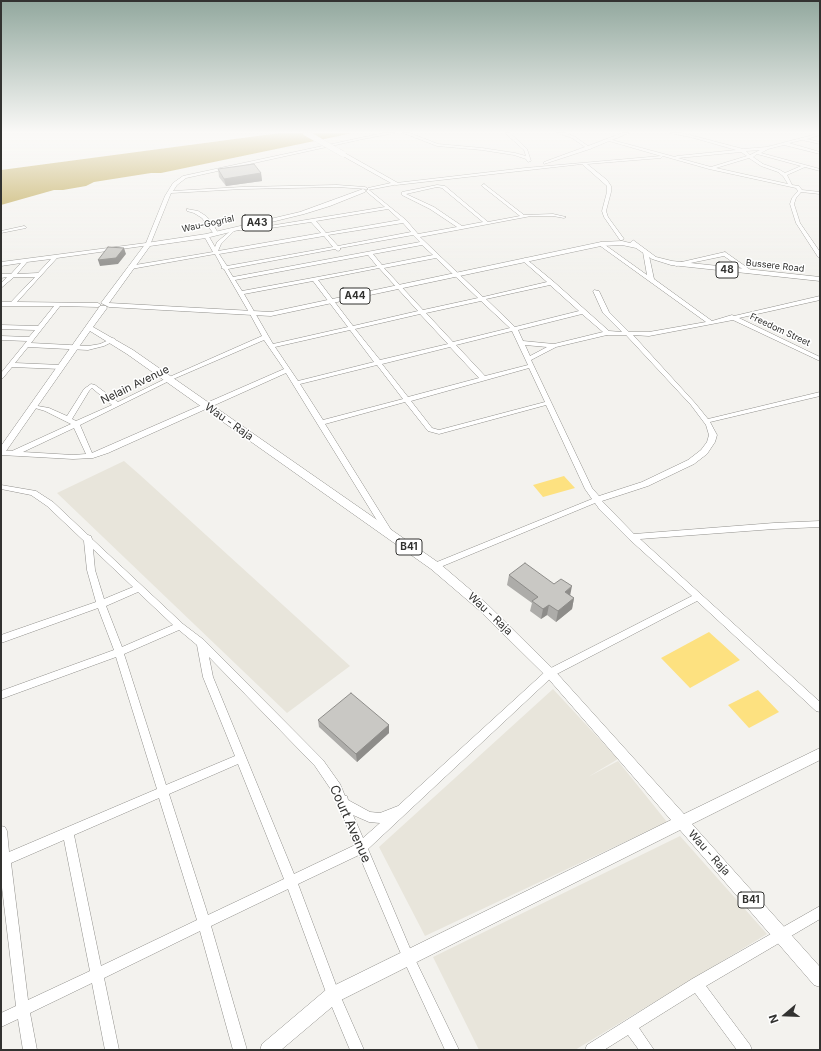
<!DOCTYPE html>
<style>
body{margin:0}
#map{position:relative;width:821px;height:1051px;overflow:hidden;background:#f3f2ee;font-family:Inter,sans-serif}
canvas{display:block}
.frame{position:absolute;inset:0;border:2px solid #323230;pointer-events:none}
.north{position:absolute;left:765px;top:995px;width:40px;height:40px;-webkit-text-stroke:3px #fff;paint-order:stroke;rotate:251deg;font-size:11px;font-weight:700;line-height:16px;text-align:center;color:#323230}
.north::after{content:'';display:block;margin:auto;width:14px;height:18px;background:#323230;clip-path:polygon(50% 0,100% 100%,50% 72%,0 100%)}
</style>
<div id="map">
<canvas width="821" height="1051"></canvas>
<div class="frame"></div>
<div class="north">N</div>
</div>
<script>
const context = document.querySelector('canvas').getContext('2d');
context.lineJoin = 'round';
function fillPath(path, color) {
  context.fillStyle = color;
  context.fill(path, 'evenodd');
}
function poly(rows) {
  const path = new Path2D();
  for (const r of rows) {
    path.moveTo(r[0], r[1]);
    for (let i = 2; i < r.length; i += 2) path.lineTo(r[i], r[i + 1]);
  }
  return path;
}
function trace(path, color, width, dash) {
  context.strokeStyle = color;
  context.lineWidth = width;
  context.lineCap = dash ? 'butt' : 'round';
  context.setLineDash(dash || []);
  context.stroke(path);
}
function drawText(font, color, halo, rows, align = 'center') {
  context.font = font + ' Inter,sans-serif';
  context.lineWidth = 3;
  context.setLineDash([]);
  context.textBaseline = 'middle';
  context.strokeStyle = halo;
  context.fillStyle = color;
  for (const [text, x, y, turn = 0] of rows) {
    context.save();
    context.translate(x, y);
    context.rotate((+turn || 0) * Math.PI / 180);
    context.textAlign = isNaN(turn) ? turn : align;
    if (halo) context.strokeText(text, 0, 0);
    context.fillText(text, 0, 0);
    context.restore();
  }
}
fillPath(poly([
 [124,461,140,475,350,666,287,713,57,493],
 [553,689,618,759,588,777,618,761,667,822,425,936,379,847],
 [680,836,767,934,575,1050,479,1050,433,957]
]), '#e8e5db');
fillPath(poly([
 [564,476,575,488,543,497,533,485],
 [709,632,740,660,690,688,661,658],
 [758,690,779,712,749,728,728,705]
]), '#fde180');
fillPath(poly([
 [280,133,353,133,161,173,151,173,94,182,86,186,63,190,54,190,1,205,1,170]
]), '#b1962f');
const minor = poly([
 [383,133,395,133,363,139,186,178,177,185,173,191,242,187,337,185,365,187,367,188,367,189,337,187,242,189,171,193,150,245,57,258,17,302,98,303,101,305,98,307,60,306,31,343,88,346,100,344,113,338,116,340,104,346,88,350,28,347,15,363,61,365,64,367,61,369,12,367,3,378,1,379,1,373,27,341,1,340,1,336,29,337,35,330,1,329,1,325,38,326,54,306,1,306,1,302,11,302,35,277,14,277,1,288,1,283,7,277,1,278,1,274,11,274,21,263,1,266,1,262,146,243,165,196,173,183,183,176,383,133],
 [51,259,38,273,17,274,27,262,51,259],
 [403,133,410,133,438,144,482,148,515,153,526,156,524,150,505,133,510,133,527,149,531,161,528,162,526,159,514,155,482,150,437,146,403,133],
 [557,133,565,133,574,136,588,146,622,133,629,133,612,140,675,157,677,156,736,150,694,138,670,133,681,133,694,136,743,149,767,147,820,133,820,135,807,139,820,142,820,144,802,140,789,143,820,152,820,154,784,145,768,149,761,153,820,169,820,171,805,167,787,175,792,185,799,186,802,190,820,192,820,194,801,192,796,198,794,204,800,223,820,252,820,258,818,257,796,223,790,204,792,198,798,191,796,188,709,169,663,156,661,158,587,164,607,180,611,186,611,192,606,211,608,217,624,239,622,240,620,240,604,217,602,211,607,192,607,186,582,164,396,185,394,184,396,183,525,168,661,156,609,141,590,149,544,164,544,162,585,147,572,138,557,133],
 [760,150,750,155,746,151,760,150],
 [741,152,747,156,711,167,678,158,741,152],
 [757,154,801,166,785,173,780,170,763,164,753,157,757,154],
 [749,158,761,166,778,172,783,176,788,184,716,168,749,158],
 [484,184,524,215,553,214,566,217,564,218,553,216,531,216,420,237,483,297,547,282,523,261,522,260,525,258,554,282,609,331,622,332,603,313,593,291,594,290,599,291,609,312,629,332,649,332,706,322,599,245,598,244,601,242,647,275,643,252,648,251,654,279,712,321,732,315,734,316,820,296,820,300,739,318,820,357,820,361,733,320,649,336,633,335,695,403,708,419,820,392,820,396,710,422,717,435,715,442,707,454,694,464,648,486,602,501,634,534,774,523,820,521,820,527,774,529,640,539,820,702,820,712,816,711,697,601,553,676,368,849,412,953,459,1050,445,1050,404,961,359,855,298,884,339,993,364,1050,350,1050,327,995,288,889,211,926,247,1050,233,1050,200,931,104,978,119,1050,105,1050,92,983,30,1013,37,1050,23,1050,18,1019,1,1027,1,1013,16,1006,1,879,1,826,5,827,7,831,9,852,157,789,116,657,1,699,1,691,114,650,98,608,1,643,1,635,96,602,87,570,84,541,47,506,31,495,1,489,1,485,36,491,53,502,88,535,91,536,92,539,183,624,204,640,323,760,340,784,345,796,347,796,348,800,370,812,380,813,398,806,547,670,692,596,629,539,600,510,595,503,438,568,432,568,431,566,432,564,592,499,585,489,546,405,439,434,428,431,405,402,325,424,393,533,389,536,386,535,286,373,108,453,93,458,73,459,1,455,1,451,12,451,71,424,45,411,32,407,32,405,49,408,67,416,84,389,91,384,95,385,118,402,167,378,262,336,250,314,224,269,221,268,222,267,215,254,131,269,128,267,129,266,213,252,204,236,204,235,208,235,215,247,217,242,234,228,257,228,385,207,367,192,367,190,369,190,406,220,418,234,457,227,430,209,402,195,402,192,437,185,445,186,488,222,520,216,482,186,482,185,484,184],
 [437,187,442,188,483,222,462,226,434,207,406,194,437,187],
 [388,209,400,220,326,233,316,221,388,209],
 [311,222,321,233,218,251,221,244,235,230,257,230,311,222],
 [403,223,411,232,338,246,328,235,403,223],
 [413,235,420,242,233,277,228,269,335,249,338,251,340,250,340,248,413,235],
 [324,236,333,247,227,266,219,254,324,236],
 [422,245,433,255,382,265,373,254,422,245],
 [368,255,377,266,242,291,235,280,368,255],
 [436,258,478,298,423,310,384,268,436,258],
 [379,268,418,311,353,326,318,280,379,268],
 [313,281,348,327,273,344,244,294,313,281],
 [550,285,579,311,515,327,486,299,550,285],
 [481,301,510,328,453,342,426,313,481,301],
 [420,314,448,344,380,360,355,329,420,314],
 [582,314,603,332,554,344,523,341,518,330,582,314],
 [350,330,374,362,298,381,275,347,350,330],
 [512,331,528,365,485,376,456,345,512,331],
 [607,335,626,335,691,405,706,425,709,435,707,442,701,450,688,460,642,482,599,496,592,488,531,360,556,347,607,335],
 [264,340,284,369,92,453,80,425,171,380,264,340],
 [525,345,547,347,530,356,525,345],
 [450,347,479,378,408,397,382,364,450,347],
 [377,365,403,399,323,420,300,384,377,365],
 [529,368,545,402,439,430,432,428,411,401,529,368],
 [92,388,112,405,76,421,72,419,89,391,92,388],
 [74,428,86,454,73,455,23,452,74,428],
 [93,549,133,587,104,599,95,570,93,549],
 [138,592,173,625,122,647,106,606,138,592],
 [179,630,197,645,203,677,235,756,166,785,124,654,179,630],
 [209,657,315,766,332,791,355,845,294,874,213,677,209,657],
 [238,764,284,879,208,915,169,794,238,764],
 [159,798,197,920,101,966,74,835,159,798],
 [353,815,369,822,380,823,363,838,353,815],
 [64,840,90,971,28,1000,11,863,64,840],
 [187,209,198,211,206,216,214,226,218,233,218,234,214,234,202,218,194,213,187,211,187,209],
 [24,226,26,227,26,228,1,233,1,231,24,226],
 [725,252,752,271,752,273,748,273,724,256,676,266,673,264,725,252],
 [820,906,820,919,706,986,750,1045,752,1050,737,1050,695,993,639,1028,654,1050,639,1050,628,1035,604,1050,585,1050,587,1045,692,979,820,906]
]);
const major = poly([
 [343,152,398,183,399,184,368,190,368,188,391,183,341,155,341,153,343,152],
 [363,189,365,190,365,192,330,206,304,214,206,238,150,246,109,303,271,312,601,242,622,241,630,243,633,240,656,257,672,261,820,277,820,281,671,265,652,259,636,248,622,245,601,246,271,316,109,307,101,303,146,243,206,234,300,212,363,189],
 [100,306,106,306,107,308,93,327,133,350,439,563,487,604,554,670,684,814,820,748,820,760,692,824,820,967,820,987,814,985,680,830,339,1001,281,1050,260,1050,262,1044,327,989,671,820,546,676,479,610,431,569,127,354,90,331,4,454,1,455,1,446,100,306]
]);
trace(minor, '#91908c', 1);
trace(major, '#91908c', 1);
fillPath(minor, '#fff');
fillPath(major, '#fff');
const majorBridge = poly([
 [306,133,343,154]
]);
trace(majorBridge, '#91908c', 6, []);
trace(majorBridge, '#fff', 5.5);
fillPath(poly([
 [218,169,261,173,262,181,226,186,219,177],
 [509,575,554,584,574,598,572,609,556,622,547,615,541,619,530,611,532,603,507,585],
 [318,720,389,725,389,733,357,762,319,727]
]), '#adaca9');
fillPath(poly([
 [261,173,262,181,226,186,224,179],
 [124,248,126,254,118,264,100,266,98,260],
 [572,586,570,596,565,592],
 [574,598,572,609,556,622,558,611],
 [549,605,547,615,541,619,543,609],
 [389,725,389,733,357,762,356,754]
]), '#8d8c89');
const building = poly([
 [254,164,261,173,224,179,218,169,254,164],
 [108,247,124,248,116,258,98,260,108,247],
 [525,563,554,584,561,579,572,586,565,592,574,598,558,611,549,605,543,609,532,601,538,597,509,575,525,563],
 [351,693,389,725,356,754,318,720,351,693]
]);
fillPath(building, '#c9c8c4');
trace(building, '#8d8c89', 1);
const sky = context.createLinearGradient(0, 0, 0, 281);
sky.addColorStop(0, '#92a89e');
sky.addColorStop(0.47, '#faf9f7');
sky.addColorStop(1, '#faf9f700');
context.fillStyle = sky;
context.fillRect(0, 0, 821, 281);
drawText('9px', '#323230', '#fff', [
 ["Wau-Gogrial",208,224,-12],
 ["Bussere Road",775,266,6],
 ["Freedom Street",780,330,25]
]);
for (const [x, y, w] of [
 [257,223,30],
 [727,270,22],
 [355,296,30],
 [409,547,26],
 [751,900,26]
]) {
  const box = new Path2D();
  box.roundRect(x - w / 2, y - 8, w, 16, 3);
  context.fillStyle = '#fff';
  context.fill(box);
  trace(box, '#323230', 1);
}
drawText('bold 10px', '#323230', null, [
 ["A43",257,223],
 ["48",727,270],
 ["A44",355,296],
 ["B41",409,547],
 ["B41",751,900]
]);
drawText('11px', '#323230', '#fff', [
 ["Nelain Avenue",135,385,-26],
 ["Wau - Raja",229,422,35],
 ["Wau - Raja",490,614,43],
 ["Wau - Raja",709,853,48]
]);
drawText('13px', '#323230', '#fff', [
 ["Court Avenue",350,824,66]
]);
</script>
